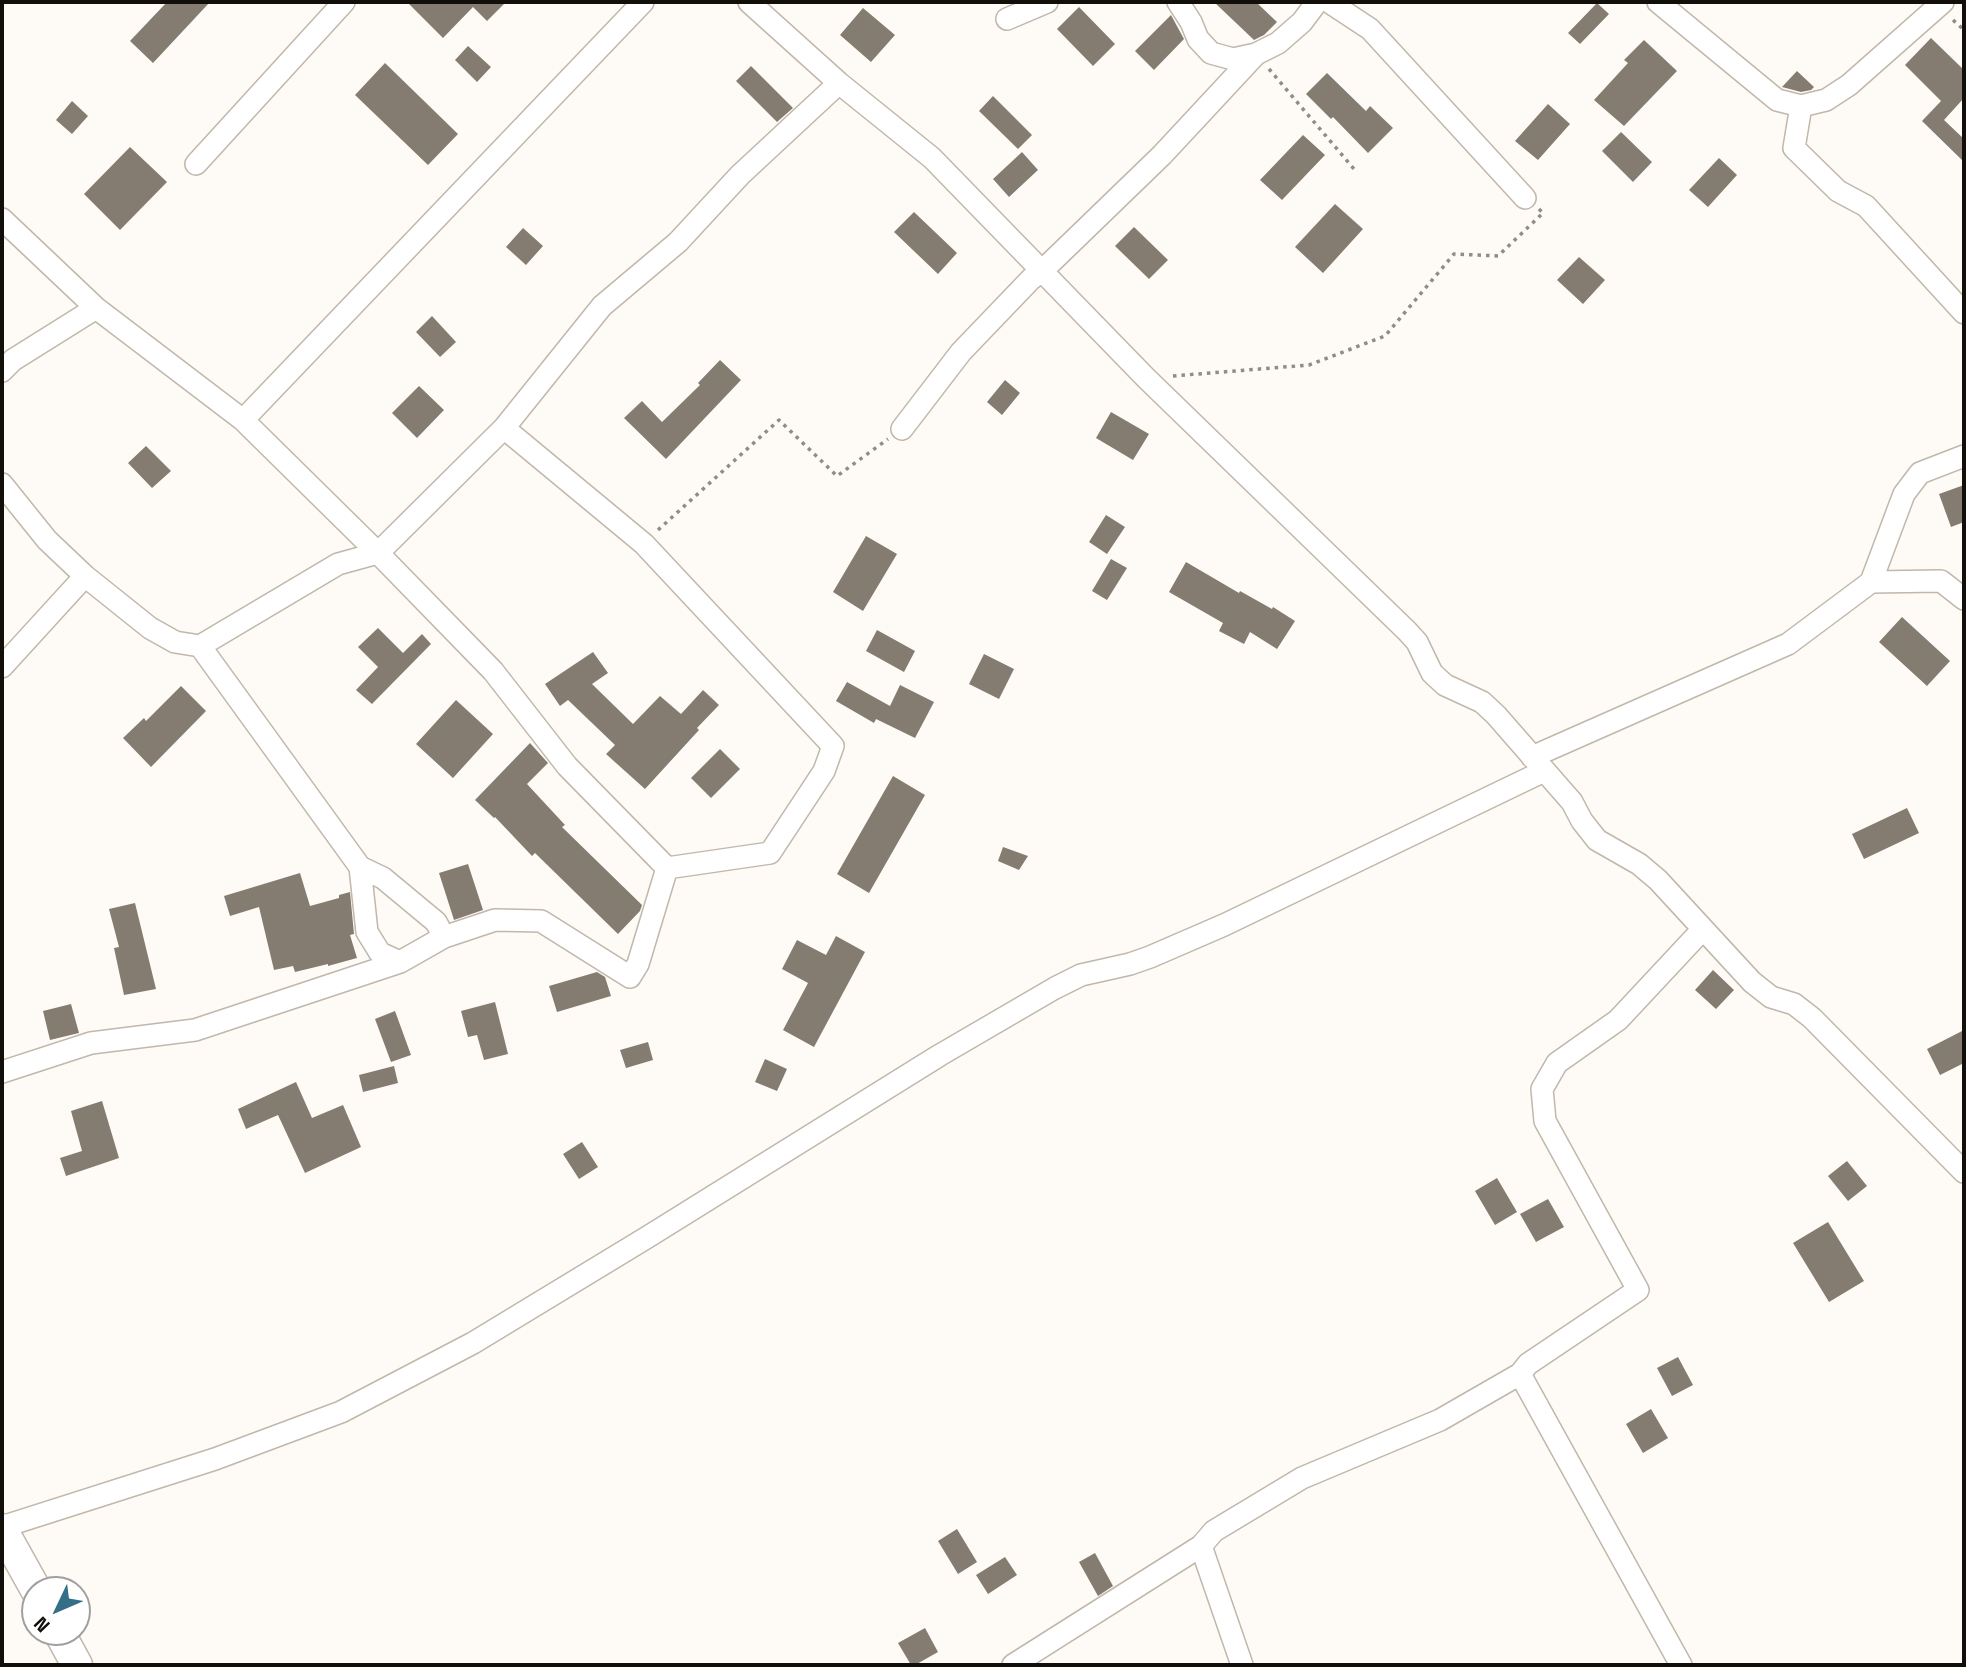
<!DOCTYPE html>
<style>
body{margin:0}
#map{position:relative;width:1966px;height:1667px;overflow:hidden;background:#fefaf5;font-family:"Space Grotesk",sans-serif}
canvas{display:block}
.frame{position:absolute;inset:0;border:4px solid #120f0b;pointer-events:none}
.north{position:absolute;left:21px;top:1576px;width:70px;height:70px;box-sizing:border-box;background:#fff;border:2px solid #a09f9d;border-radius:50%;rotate:226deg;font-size:19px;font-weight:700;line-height:28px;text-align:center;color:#120f0b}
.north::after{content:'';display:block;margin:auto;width:24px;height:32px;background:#346e87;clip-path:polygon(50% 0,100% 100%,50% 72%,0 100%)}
</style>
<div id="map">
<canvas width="1966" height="1667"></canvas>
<div class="frame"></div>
<div class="north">N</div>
</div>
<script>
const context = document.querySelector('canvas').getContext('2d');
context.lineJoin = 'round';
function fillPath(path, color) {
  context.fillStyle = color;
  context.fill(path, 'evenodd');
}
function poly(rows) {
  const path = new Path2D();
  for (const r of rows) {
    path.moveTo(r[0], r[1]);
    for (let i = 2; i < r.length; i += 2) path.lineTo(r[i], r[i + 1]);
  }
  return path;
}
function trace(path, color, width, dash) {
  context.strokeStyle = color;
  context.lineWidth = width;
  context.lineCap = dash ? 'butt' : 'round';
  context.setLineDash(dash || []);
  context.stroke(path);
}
fillPath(poly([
 [167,2,210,2,153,63,130,41],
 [407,2,506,2,487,21,473,7,443,38],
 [1214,2,1256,2,1277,22,1264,35,1254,40],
 [1597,3,1609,14,1580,44,1568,33],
 [1079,7,1115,44,1093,66,1057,29],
 [863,8,895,35,871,62,840,35],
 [1171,15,1184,39,1154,70,1135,51],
 [1931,38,1964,70,1964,98,1944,120,1964,139,1964,162,1922,121,1941,101,1905,65],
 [1644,40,1677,71,1624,126,1594,100,1628,63,1624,60],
 [468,46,491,67,477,82,455,60],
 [385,63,458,134,428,165,355,95],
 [751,66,793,108,777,122,736,81],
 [1797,71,1814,87,1811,90,1801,92,1782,87],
 [1327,73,1366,111,1370,106,1393,128,1368,153,1333,117,1331,119,1306,94],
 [993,96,1032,135,1018,149,979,111],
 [72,101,88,116,72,134,56,120],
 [1548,104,1570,124,1538,160,1515,141],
 [1621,132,1652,162,1633,182,1602,151],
 [1303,135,1325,155,1282,200,1260,180],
 [130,147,167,182,120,230,84,194],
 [1022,152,1038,170,1009,197,993,179],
 [1719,158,1737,175,1708,207,1689,190],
 [1335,204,1363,229,1323,273,1295,247],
 [914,212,957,253,938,274,894,232],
 [1134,227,1168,260,1149,279,1115,246],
 [523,228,543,246,526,265,506,247],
 [1579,257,1605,280,1583,304,1557,280],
 [432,316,456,342,440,357,416,332],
 [720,360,741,380,666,459,624,418,642,401,662,422,700,385,698,383],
 [1005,380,1020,393,1002,415,987,402],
 [419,386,444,410,417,438,392,413],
 [1111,412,1149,434,1133,460,1096,438],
 [146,446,171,471,152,488,128,463],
 [1964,485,1964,522,1951,527,1939,494],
 [1106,515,1125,527,1107,554,1089,542],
 [866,536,897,554,863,611,833,592],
 [1111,559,1127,568,1107,600,1092,591],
 [1186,562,1239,593,1240,591,1272,609,1273,607,1295,621,1277,649,1250,632,1244,644,1219,631,1223,623,1169,592],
 [1902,617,1950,661,1927,686,1879,642],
 [378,628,403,653,422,634,431,644,372,704,356,690,378,667,358,647],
 [877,630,915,651,904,672,866,651],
 [593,652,608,673,592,684,633,724,660,696,681,714,703,690,719,705,697,728,699,730,645,789,606,754,615,745,568,700,560,706,545,684],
 [984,654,1014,669,999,699,969,684],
 [847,682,890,706,900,685,934,702,915,738,876,719,874,723,836,701],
 [181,686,206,711,151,767,123,738,144,718,146,721],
 [456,700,493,734,453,778,416,744],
 [530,743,548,763,527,784,565,825,562,827,642,905,640,911,618,934,535,853,532,856,495,817,494,818,475,800],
 [720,749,740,769,711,798,691,778],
 [893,776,925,795,869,893,837,874],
 [1907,808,1919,833,1864,859,1852,834],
 [1003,847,1028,856,1019,870,998,861],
 [468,864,483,910,454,920,439,873],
 [300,873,310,906,339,898,339,895,350,892,354,934,350,935,357,958,328,966,328,964,295,972,293,966,274,970,259,907,230,916,224,896],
 [135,903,156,989,124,995,114,948,119,947,109,909],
 [836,936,865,952,814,1047,783,1030,808,983,782,969,797,940,826,955],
 [1713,970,1734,990,1716,1009,1695,990],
 [597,972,605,977,611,996,557,1012,549,986],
 [495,1002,508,1054,484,1060,477,1035,468,1037,461,1011],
 [71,1004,79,1033,50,1040,43,1011],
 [395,1011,411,1055,391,1062,375,1019],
 [1964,1030,1964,1063,1940,1075,1927,1049],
 [648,1042,653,1060,626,1068,620,1050],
 [765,1059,787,1069,777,1091,755,1082],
 [394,1066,398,1083,363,1092,359,1075],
 [296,1082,312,1118,343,1105,361,1147,305,1173,278,1115,246,1129,238,1109],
 [102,1101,119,1158,66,1176,60,1158,82,1151,71,1111],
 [582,1142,598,1167,579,1179,563,1154],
 [1847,1161,1867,1186,1848,1201,1828,1176],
 [1497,1178,1517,1212,1495,1225,1475,1191],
 [1548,1199,1564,1227,1536,1242,1520,1214],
 [1828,1222,1864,1281,1829,1302,1793,1243],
 [1678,1357,1693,1385,1672,1396,1657,1368],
 [1651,1409,1668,1438,1643,1453,1626,1424],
 [957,1529,977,1562,958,1574,938,1541],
 [1095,1553,1113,1586,1098,1596,1079,1562],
 [1005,1557,1017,1575,988,1594,976,1575],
 [925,1628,938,1652,915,1665,911,1665,898,1643]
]), '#857c71');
const street = poly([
 [749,2,839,83,932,158,1146,378,1407,631,1417,642,1432,673,1445,685,1482,702,1496,715,1572,802,1582,821,1597,840,1639,864,1658,880,1752,982,1771,997,1794,1004,1812,1018,1964,1172],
 [1178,2,1191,22,1198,39,1211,53,1233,59,1256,54,1278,43,1302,22,1317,2],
 [1329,2,1370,29,1525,198],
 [1658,2,1777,100,1801,106,1826,100,1849,85,1943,2],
 [1007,19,1047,2],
 [1801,106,1794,148,1838,191,1866,206,1964,313],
 [196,164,344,2],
 [2,219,96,308,243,420,378,553,493,671,567,766,667,868],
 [2,371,13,360,96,308],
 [243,420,643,2],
 [504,428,644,544,833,746,824,771,770,853,667,868],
 [902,429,961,352,1031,279,1042,271,1162,155,1256,54],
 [2,484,47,540,85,576,150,628,175,642,200,646,360,867,383,878,436,922,444,937],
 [1871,582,1941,581,1964,599],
 [200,646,338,564,378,553,504,428,602,306,678,242,740,175,839,83],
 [2,667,85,576],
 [1532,757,1788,644,1871,582,1904,494,1920,473,1964,456],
 [360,867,367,932,380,953,400,962,444,937,495,920,541,921,630,977,638,964,667,868],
 [2,1072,91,1043,195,1030,400,962],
 [1520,1374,1681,1665],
 [2,1527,215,1459,341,1412,473,1343,646,1238,940,1055,1055,988,1081,975,1130,964,1150,957,1224,925,1544,771],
 [1201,1546,1242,1665],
 [1013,1665,1201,1546,1214,1531,1302,1478,1440,1420,1520,1374,1528,1364,1638,1290,1545,1121,1542,1089,1557,1063,1618,1020,1703,929]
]);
const secondary = poly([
 [2,1529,36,1590],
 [59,1632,77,1665]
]);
trace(street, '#c1b7ab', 24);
trace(secondary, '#c1b7ab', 33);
trace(poly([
 [1953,20,1964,30],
 [1269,69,1354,169],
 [1173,376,1309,365,1385,336,1454,254,1498,256,1543,213,1539,209],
 [658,530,779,420,837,476,888,439]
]), '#908c88', 3.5, [3.5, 5]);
trace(street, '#fff', 21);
trace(secondary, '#fff', 30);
</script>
